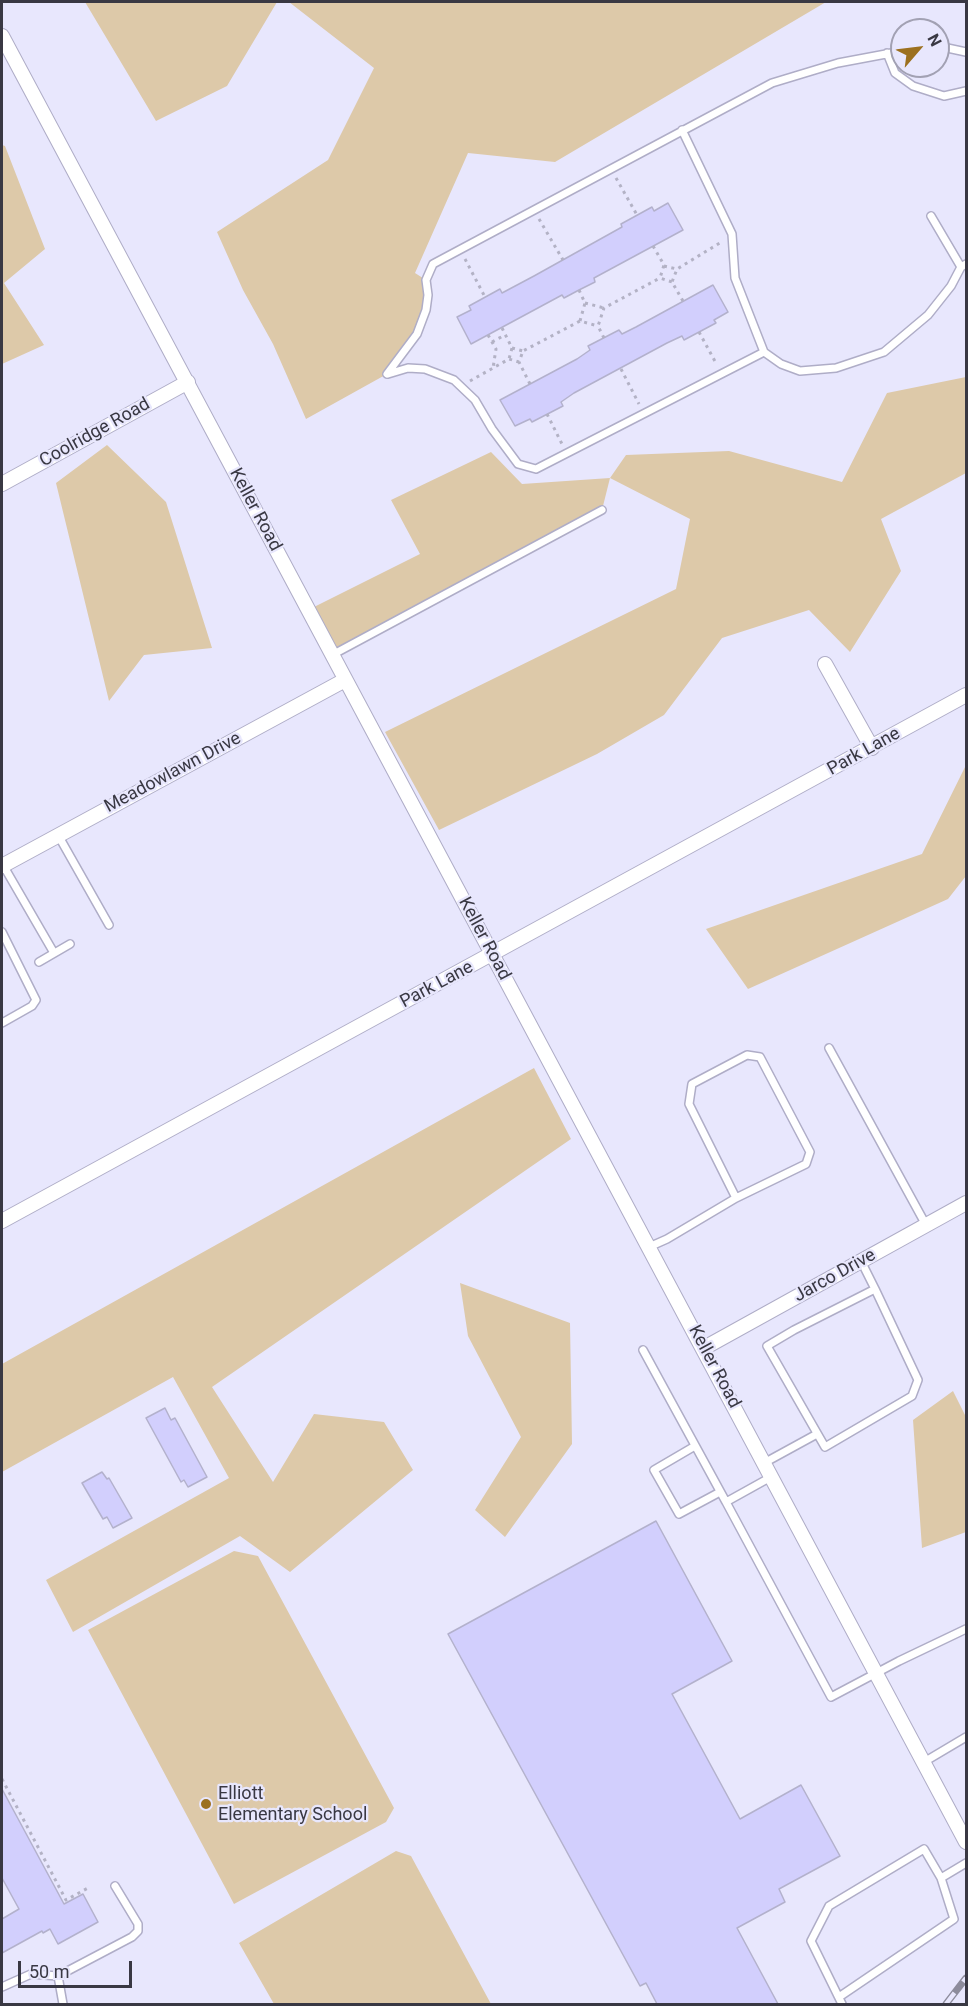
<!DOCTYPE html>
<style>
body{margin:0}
#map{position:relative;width:968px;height:2006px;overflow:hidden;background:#e8e7fd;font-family:Roboto,sans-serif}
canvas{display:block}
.frame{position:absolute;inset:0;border:3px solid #393843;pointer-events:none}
.north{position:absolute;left:890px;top:18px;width:60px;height:60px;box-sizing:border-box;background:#e8e7fd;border:2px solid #a2a1b3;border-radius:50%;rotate:62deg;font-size:16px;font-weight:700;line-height:24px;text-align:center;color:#393843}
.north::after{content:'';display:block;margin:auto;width:21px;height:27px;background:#9c701f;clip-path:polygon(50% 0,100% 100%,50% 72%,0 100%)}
.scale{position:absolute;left:18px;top:1961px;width:114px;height:27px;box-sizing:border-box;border:3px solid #393843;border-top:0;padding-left:8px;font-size:18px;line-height:21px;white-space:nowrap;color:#393843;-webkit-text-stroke:4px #e8e7fd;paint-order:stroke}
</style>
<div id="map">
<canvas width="968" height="2006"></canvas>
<div class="frame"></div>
<div class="north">N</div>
<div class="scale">50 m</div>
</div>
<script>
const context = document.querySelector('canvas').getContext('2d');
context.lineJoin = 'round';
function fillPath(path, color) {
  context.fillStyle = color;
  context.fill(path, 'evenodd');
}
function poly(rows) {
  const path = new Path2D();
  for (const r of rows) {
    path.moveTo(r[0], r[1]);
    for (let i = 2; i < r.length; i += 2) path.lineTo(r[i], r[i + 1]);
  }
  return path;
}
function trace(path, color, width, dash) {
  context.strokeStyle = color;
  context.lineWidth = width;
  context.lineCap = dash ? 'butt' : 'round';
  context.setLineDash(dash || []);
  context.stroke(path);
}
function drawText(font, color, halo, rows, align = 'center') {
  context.font = font + ' Roboto,sans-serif';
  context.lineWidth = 4.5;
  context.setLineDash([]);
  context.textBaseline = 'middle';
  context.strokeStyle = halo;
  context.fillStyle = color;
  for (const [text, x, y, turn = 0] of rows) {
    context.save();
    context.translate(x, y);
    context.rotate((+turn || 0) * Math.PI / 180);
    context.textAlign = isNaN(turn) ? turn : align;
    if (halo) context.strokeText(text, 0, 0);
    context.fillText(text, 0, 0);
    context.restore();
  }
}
fillPath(poly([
 [85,2,277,2,227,86,156,121],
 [289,2,826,2,555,162,468,153,415,273,426,280,428,295,417,334,387,374,306,419,273,344,243,290,217,232,328,160,374,68],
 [2,145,5,146,45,249,4,283,44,345,2,364],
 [966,377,966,473,881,519,901,571,850,652,809,610,722,638,664,715,597,754,439,830,385,732,676,589,690,519,610,478,602,510,332,655,308,610,420,554,391,500,491,452,522,484,610,478,626,455,729,451,842,482,887,393],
 [107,445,166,502,212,648,144,655,109,701,56,483],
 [966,765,966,876,948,899,748,989,706,929,922,854],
 [534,1068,571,1139,212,1387,273,1482,314,1414,384,1422,413,1470,290,1572,240,1536,73,1632,46,1580,229,1478,173,1377,2,1472,2,1364],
 [460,1283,570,1323,572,1444,505,1537,475,1510,521,1437,468,1336],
 [953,1391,966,1417,966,1532,922,1548,913,1420],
 [234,1551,258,1556,394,1808,386,1822,234,1904,88,1630],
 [396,1851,411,1856,491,2004,274,2004,239,1943]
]), '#ddc9a9');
const building = poly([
 [668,203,683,230,594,278,595,282,579,290,564,298,562,295,471,344,457,317,471,310,469,306,500,289,502,293,534,276,622,227,621,224,652,207,654,211,668,203],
 [713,285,728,312,714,320,716,323,684,340,682,336,667,343,574,393,561,402,563,406,532,422,530,419,515,426,500,400,577,359,590,350,588,346,619,330,622,334,636,327,713,285],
 [165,1408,171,1420,175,1418,207,1477,188,1487,184,1480,181,1482,146,1418,165,1408],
 [102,1472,107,1479,109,1478,132,1518,113,1528,107,1517,103,1519,82,1483,102,1472],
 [656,1521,732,1661,672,1694,740,1819,801,1785,840,1856,779,1889,785,1902,737,1928,778,2004,657,2004,646,1983,640,1986,448,1634,656,1521],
 [2,1789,64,1904,83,1894,98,1922,58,1944,50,1929,43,1933,42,1931,2,1953,2,1919,19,1909,2,1878,2,1789]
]);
fillPath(building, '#d2cffd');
trace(building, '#b3b1cc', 1.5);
const service = poly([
 [938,46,966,52],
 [887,53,895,73,913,86,944,96,966,91],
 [682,130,732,234,735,278,764,352,781,364,800,371,836,368,884,352,928,315,951,286,961,267,966,264],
 [931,216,961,267],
 [387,374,417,334,426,310,428,295,426,280,433,264,772,83,838,63,902,51],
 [388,374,408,368,425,369,454,380,475,400,492,429,518,464,536,469,764,352],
 [332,655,602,510],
 [58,835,109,925],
 [3,865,54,953],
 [2,932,36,1000,32,1006,2,1023],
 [39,962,70,944],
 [829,1048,926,1225],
 [649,1247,667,1239,736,1198,689,1104,692,1084,747,1055,760,1057,810,1152,806,1164,736,1198],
 [861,1261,875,1289,918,1380,912,1396,825,1447,767,1346,794,1330,875,1289],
 [643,1350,726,1502],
 [695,1446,654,1470,679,1514,720,1492],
 [764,1463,817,1434],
 [771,1477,726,1502,831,1697,899,1661,966,1629],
 [924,1762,966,1737],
 [2,1987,31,1974,58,1976],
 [839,1997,954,1919,941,1878],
 [63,2004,58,1976,132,1937,138,1931,138,1924,115,1886],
 [842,2004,811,1941,829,1906,924,1849,941,1878,966,1863]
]);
const minor = poly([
 [2,36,966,1842],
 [2,484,188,382],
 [825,664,872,748],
 [2,866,345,680],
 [2,1221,966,695],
 [704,1348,966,1203]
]);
trace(service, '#afadc7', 10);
trace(minor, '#afadc7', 16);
trace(poly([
 [616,178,637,215],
 [539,219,563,260],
 [653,246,664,265,660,278,672,282],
 [465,259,485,297],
 [664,266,677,269],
 [579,290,585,303,580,321],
 [683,301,672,282,677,269,723,241],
 [585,303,604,308],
 [502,328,512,348,509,359],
 [699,332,717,365],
 [488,335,496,349,493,368],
 [604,338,598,326,604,308,660,278],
 [492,342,505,335],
 [512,348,523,351],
 [621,369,639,404],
 [470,381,509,359,519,362],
 [530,384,519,362,523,351,580,321,598,326],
 [547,414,562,444],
 [2,1779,66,1900,88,1888]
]), '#b3b2c5', 3, [3, 4.5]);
trace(service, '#fff', 7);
trace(minor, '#fff', 14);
const rail = poly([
 [946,2004,966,1978]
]);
trace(rail, '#8d8c9c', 7);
trace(rail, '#e8e7fd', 4.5, [14]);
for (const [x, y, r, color] of [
 [206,1804,6,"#9c701f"]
]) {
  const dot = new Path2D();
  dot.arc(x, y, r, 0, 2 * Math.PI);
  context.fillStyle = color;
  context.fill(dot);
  trace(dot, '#e8e7fd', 2);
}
drawText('18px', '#393843', '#e8e7fd', [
 ["Coolridge Road",95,433,-29],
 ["Keller Road",255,510,62],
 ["Park Lane",864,752,-29],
 ["Meadowlawn Drive",173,773,-28],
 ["Keller Road",484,939,62],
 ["Park Lane",437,985,-28],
 ["Jarco Drive",835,1276,-29],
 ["Keller Road",714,1367,62]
]);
drawText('18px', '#393843', '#e8e7fd', [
 ["Elliott",218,1794],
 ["Elementary School",218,1815]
], 'left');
</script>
